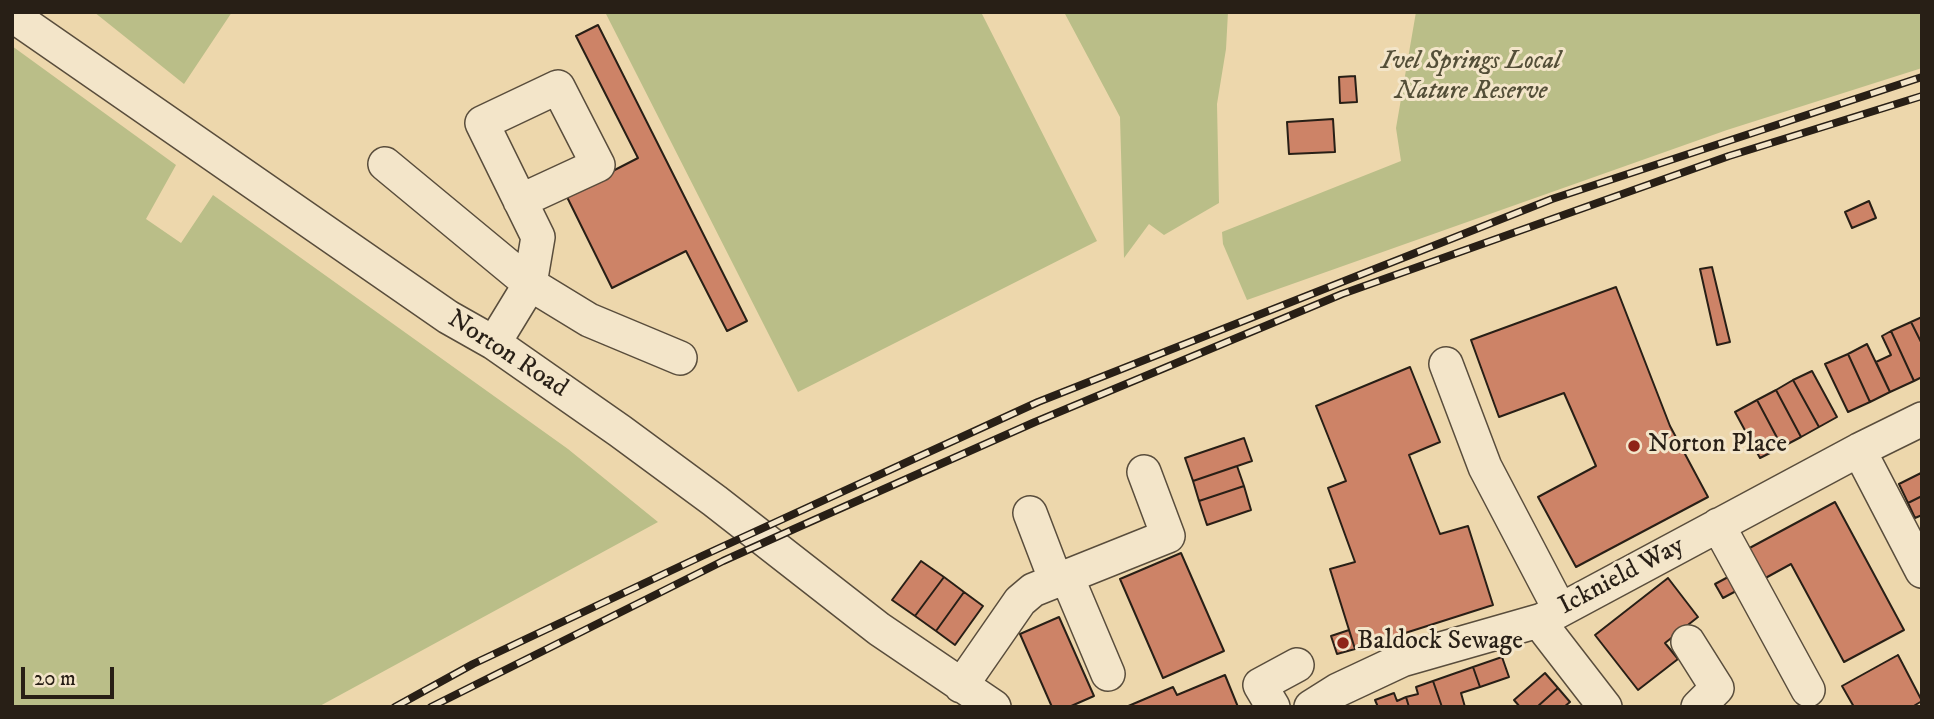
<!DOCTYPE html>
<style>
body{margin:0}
#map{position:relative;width:1934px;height:719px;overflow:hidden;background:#edd7ac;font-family:"IM FELL DW Pica",serif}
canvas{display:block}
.frame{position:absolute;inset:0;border:14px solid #281f16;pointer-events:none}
.scale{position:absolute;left:21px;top:667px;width:93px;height:32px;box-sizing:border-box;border:4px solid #281f16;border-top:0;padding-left:9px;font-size:21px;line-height:24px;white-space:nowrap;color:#281f16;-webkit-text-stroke:5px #f3e5c9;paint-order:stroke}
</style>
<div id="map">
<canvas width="1934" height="719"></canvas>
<div class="frame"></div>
<div class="scale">20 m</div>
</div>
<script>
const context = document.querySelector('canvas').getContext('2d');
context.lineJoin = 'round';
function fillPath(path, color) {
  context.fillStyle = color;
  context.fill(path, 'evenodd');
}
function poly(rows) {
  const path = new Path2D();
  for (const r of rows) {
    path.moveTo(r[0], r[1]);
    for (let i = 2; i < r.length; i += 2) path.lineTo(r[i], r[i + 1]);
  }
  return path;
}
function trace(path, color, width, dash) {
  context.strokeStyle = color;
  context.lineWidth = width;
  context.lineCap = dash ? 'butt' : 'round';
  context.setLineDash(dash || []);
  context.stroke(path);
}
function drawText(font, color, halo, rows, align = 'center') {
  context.font = font + ' "IM FELL DW Pica",serif';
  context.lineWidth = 6;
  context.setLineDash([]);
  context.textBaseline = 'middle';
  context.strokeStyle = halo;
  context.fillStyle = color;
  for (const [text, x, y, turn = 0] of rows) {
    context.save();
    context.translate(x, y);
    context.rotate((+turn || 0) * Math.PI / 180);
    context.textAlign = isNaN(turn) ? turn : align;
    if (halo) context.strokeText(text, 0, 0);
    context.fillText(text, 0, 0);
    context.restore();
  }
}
fillPath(poly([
 [94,12,232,12,184,84],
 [605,12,981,12,1097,241,798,392],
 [1064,12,1228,12,1226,49,1217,104,1219,203,1164,235,1149,224,1124,258,1120,117],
 [1416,12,1922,12,1922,68,1727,130,1247,300,1223,244,1222,232,1401,161,1396,128],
 [12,46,176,165,146,219,181,243,213,195,568,449,658,522,318,707,12,707]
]), '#babe88');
const building = poly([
 [598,25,747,321,727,331,686,251,612,288,566,195,638,158,576,36,598,25],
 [1355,76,1357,102,1340,103,1339,77,1355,76],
 [1333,119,1335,152,1289,154,1287,122,1333,119],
 [1869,201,1876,218,1852,228,1845,212,1869,201],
 [1712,267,1730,342,1717,345,1700,269,1712,267],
 [1616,287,1670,426,1708,497,1576,567,1538,497,1596,466,1564,393,1499,417,1471,340,1616,287],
 [1922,317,1922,344,1911,322,1922,317],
 [1911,322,1922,344,1922,377,1914,381,1891,331,1911,322],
 [1891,331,1914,381,1890,392,1876,362,1891,355,1882,336,1891,331],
 [1867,344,1890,392,1870,402,1848,354,1867,344],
 [1848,354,1870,402,1848,412,1825,364,1848,354],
 [1410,367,1440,442,1409,455,1440,534,1468,526,1493,605,1355,649,1330,569,1355,562,1328,488,1346,481,1316,406,1410,367],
 [1812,371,1837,417,1819,427,1793,380,1812,371],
 [1793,380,1819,427,1801,437,1776,390,1793,380],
 [1776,390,1801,437,1782,447,1757,400,1776,390],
 [1757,400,1782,447,1760,458,1735,412,1757,400],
 [1244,438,1252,461,1193,481,1185,458,1244,438],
 [1237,466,1244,486,1199,501,1193,481,1237,466],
 [1921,473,1922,496,1908,503,1899,484,1921,473],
 [1244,486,1251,510,1207,525,1199,501,1244,486],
 [1922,496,1922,515,1915,518,1908,503,1922,496],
 [1835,502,1904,630,1844,662,1791,564,1760,581,1744,551,1835,502],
 [1181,553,1224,651,1163,678,1120,579,1181,553],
 [921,561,944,577,915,616,892,600,921,561],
 [1730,576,1738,590,1723,598,1715,584,1730,576],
 [944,577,964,592,936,631,915,616,944,577],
 [1668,578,1698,617,1665,643,1678,659,1638,690,1595,635,1668,578],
 [964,592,983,606,955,645,936,631,964,592],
 [1059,617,1094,696,1069,707,1052,707,1020,634,1059,617],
 [1349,630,1355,649,1337,654,1331,636,1349,630],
 [1898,655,1922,701,1912,707,1854,707,1842,686,1898,655],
 [1502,657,1509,677,1480,687,1473,667,1502,657],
 [1473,667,1480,687,1461,693,1465,707,1442,707,1433,681,1473,667],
 [1545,673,1558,688,1537,707,1520,707,1514,700,1545,673],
 [1225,675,1238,707,1126,707,1173,687,1177,695,1225,675],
 [1433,681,1442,707,1409,707,1406,697,1418,694,1416,687,1433,681],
 [1558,688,1570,702,1564,707,1537,707,1558,688],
 [1394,693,1397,701,1406,697,1409,707,1378,707,1375,700,1394,693]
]);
fillPath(building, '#cd8367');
trace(building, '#281f16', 2);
const minor = poly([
 [12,15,448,317,494,343,620,431,715,501,879,629,994,707],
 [385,164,530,284,494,343],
 [520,201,598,165,558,87,482,123,538,237,530,284,589,320,680,358],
 [1446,364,1485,467,1560,610],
 [1859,450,1922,571],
 [1030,513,1056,581],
 [1718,525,1808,690],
 [1067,577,1108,674],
 [1542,620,1547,632,1605,707],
 [1688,642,1717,688,1698,707],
 [961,686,1020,601,1033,590,1168,536,1144,472],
 [1273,707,1260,685,1297,665],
 [1311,707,1338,690,1402,660,1542,620,1859,450,1922,419]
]);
trace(minor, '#594d3c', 36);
trace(minor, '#f3e5c9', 33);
const rail = poly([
 [395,707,473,664,702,556,1038,402,1552,199,1922,77],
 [431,707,723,561,794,529,1035,422,1342,294,1729,156,1922,96]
]);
trace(rail, '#281f16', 8);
trace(rail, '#f3e5c9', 5, [16]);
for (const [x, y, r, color] of [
 [1634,446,7,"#8f2418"],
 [1343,643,7,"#8f2418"]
]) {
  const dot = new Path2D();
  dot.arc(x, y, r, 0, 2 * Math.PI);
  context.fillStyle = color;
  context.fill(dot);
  trace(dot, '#f3e5c9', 2.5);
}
drawText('italic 26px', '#544f38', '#f3e5c9', [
 ["Ivel Springs Local",1471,63],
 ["Nature Reserve",1471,93]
]);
drawText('26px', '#281f16', '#f3e5c9', [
 ["Norton Road",507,355,33],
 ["Icknield Way",1622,577,-28]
]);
drawText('26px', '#281f16', '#f3e5c9', [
 ["Norton Place",1648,446],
 ["Baldock Sewage",1357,643]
], 'left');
</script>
